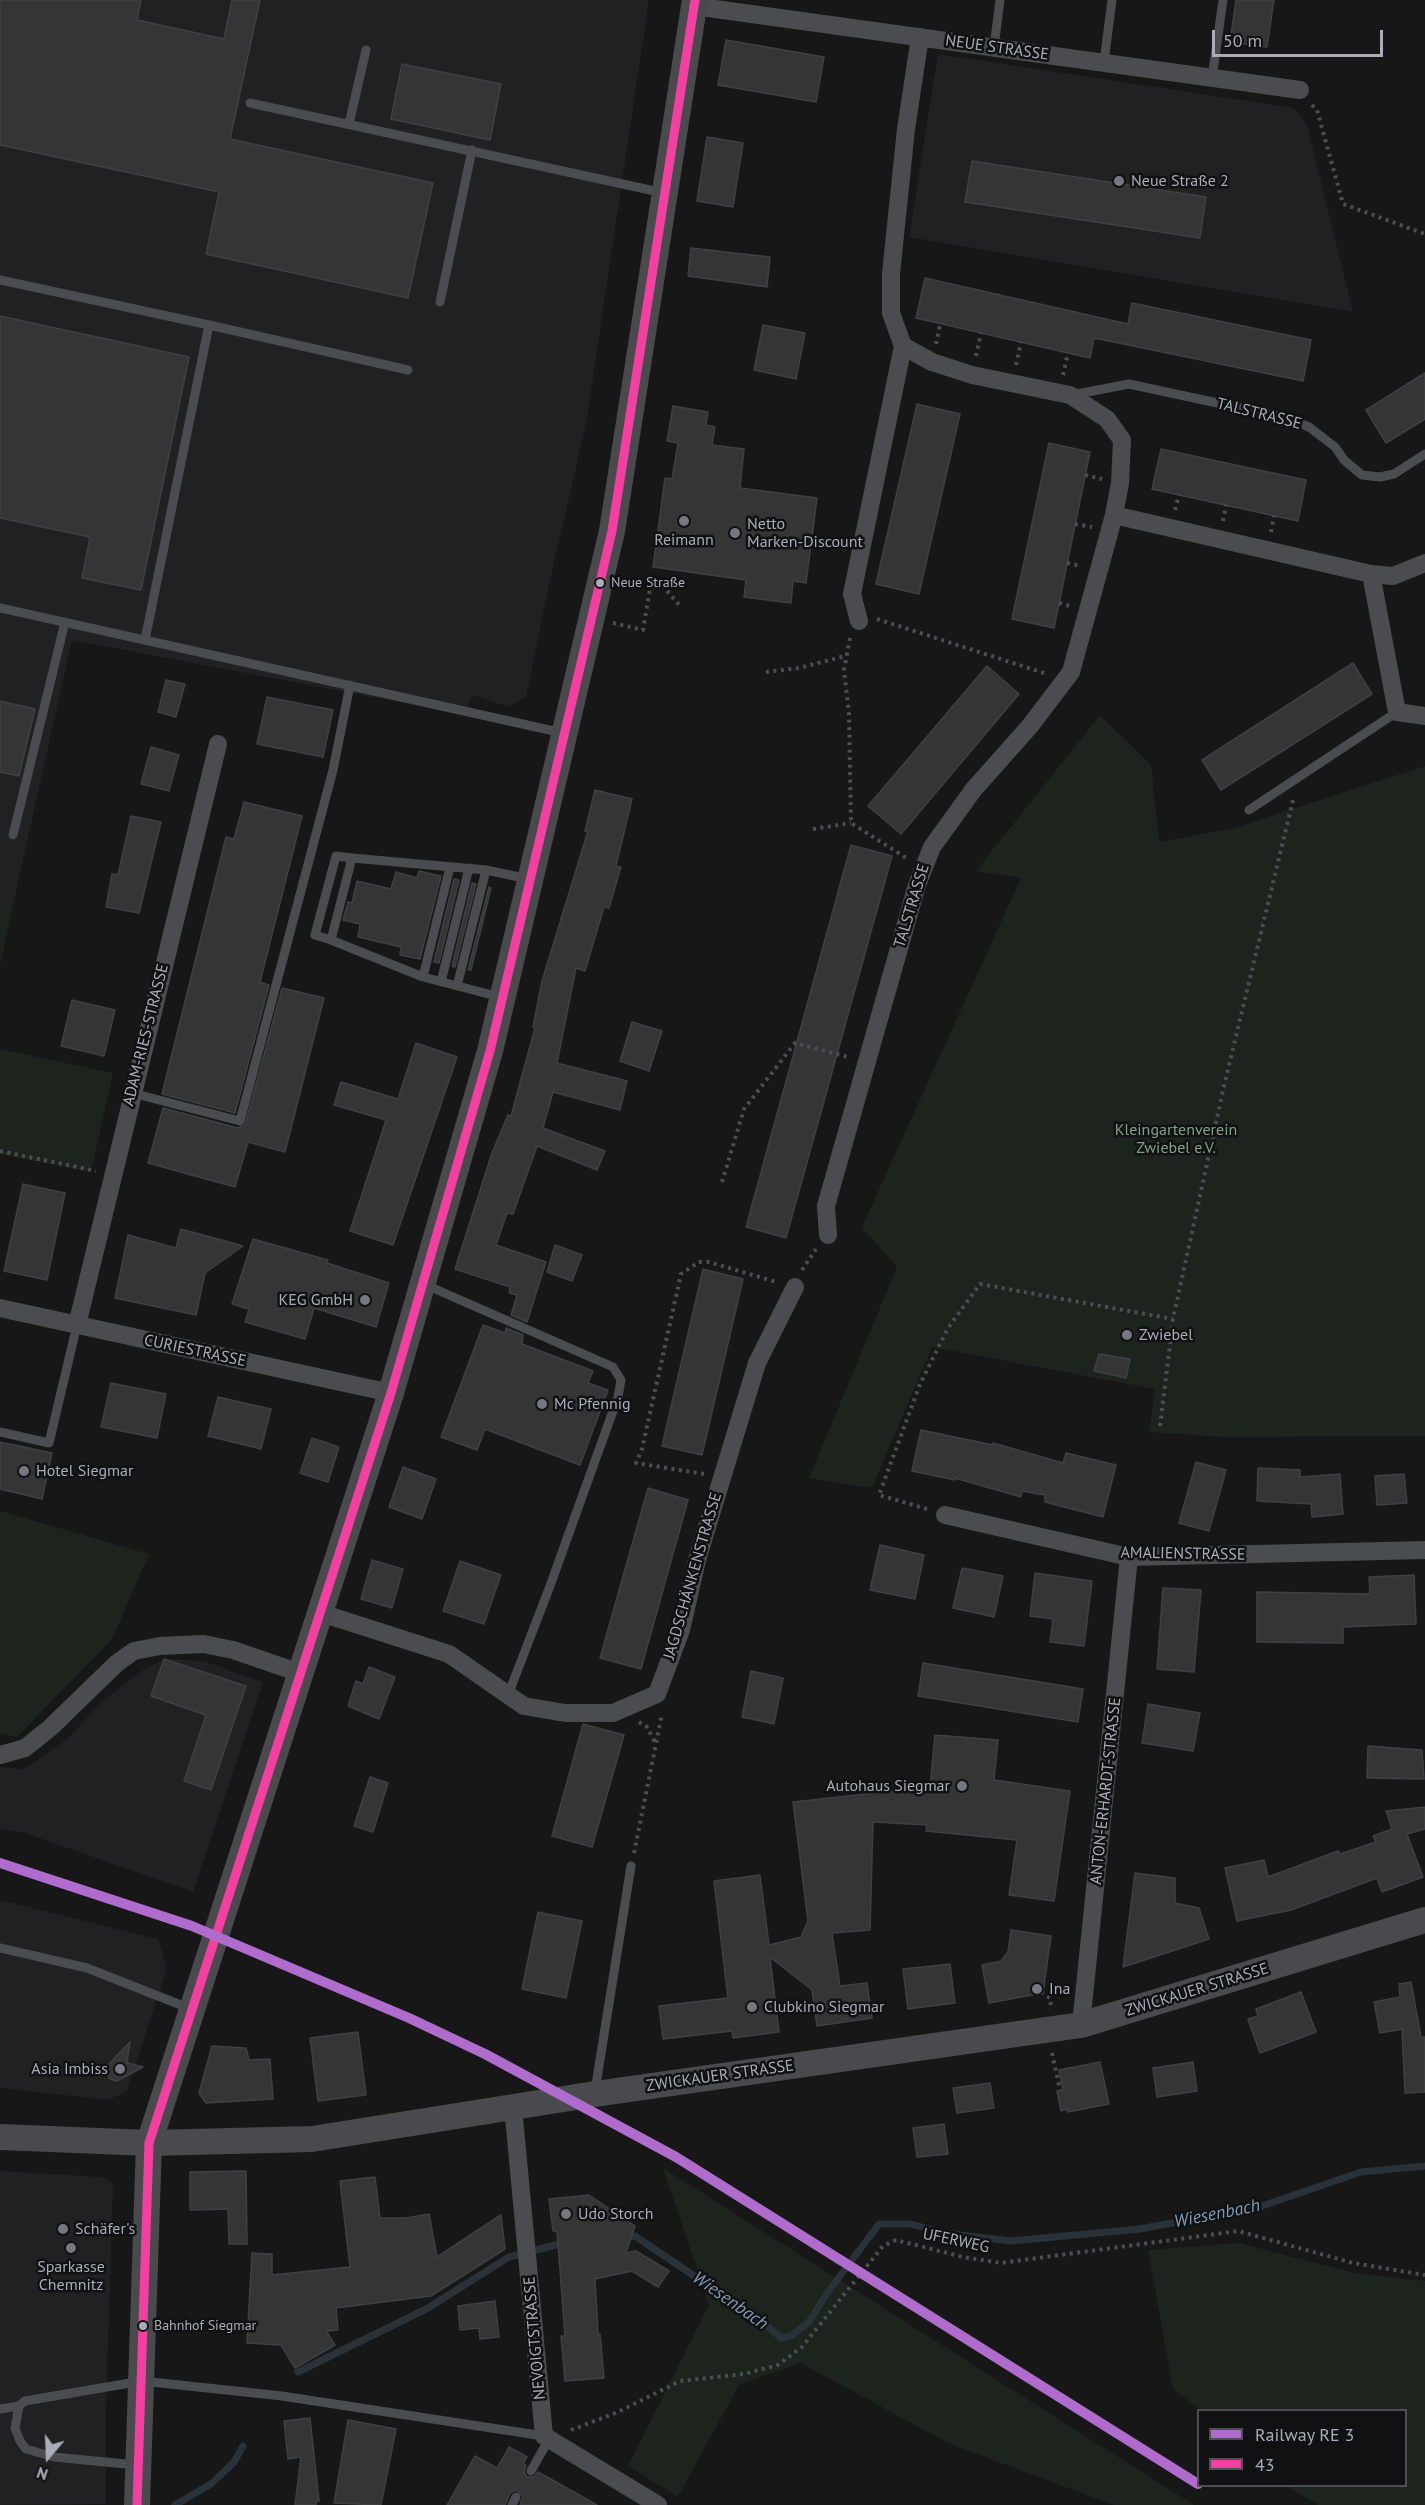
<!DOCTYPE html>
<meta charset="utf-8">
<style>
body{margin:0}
#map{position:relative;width:1425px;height:2505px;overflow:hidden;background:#171717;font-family:"PT Sans",sans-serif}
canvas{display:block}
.legend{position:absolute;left:1197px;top:2409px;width:210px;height:78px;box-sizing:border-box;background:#111113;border:2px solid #4d4f55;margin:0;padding:8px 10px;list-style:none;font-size:18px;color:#a8adb8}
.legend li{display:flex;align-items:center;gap:12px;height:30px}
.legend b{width:30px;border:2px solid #4d4f55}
.north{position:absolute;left:18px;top:2427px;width:60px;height:60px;-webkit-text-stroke:4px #111113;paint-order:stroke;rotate:199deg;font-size:16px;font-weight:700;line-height:24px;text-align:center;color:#a8adb8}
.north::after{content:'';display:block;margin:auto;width:21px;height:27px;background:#a8adb8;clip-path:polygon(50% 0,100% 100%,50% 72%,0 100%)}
.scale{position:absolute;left:1212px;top:30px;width:171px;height:27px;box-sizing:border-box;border:3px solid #a8adb8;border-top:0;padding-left:8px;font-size:18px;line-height:21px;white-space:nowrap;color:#a8adb8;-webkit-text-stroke:4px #111113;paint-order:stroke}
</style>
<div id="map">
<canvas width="1425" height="2505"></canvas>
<ul class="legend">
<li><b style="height:8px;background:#b06ccc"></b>Railway RE 3</li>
<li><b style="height:8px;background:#f240a1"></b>43</li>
</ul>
<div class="north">N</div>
<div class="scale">50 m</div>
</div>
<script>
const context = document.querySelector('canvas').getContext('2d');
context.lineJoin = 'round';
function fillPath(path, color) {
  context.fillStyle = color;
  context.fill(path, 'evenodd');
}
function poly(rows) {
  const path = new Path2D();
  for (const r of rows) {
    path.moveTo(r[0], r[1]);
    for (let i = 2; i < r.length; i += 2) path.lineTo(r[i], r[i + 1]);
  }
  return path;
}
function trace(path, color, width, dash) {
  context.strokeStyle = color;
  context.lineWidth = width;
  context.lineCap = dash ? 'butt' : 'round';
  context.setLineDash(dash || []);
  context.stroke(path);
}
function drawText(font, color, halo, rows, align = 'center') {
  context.font = font + ' "PT Sans",sans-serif';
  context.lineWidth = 5;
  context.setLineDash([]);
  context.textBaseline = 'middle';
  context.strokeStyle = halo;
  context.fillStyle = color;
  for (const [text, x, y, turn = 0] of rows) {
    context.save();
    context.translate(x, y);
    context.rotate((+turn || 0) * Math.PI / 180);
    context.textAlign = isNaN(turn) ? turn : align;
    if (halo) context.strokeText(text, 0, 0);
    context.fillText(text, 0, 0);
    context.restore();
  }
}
fillPath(poly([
 [0,0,649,0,586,424,550,580,526,697,510,707,472,695,466,711,467,715,72,640,12,909,0,906],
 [938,54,1294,108,1307,125,1353,312,909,237],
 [164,1659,203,1661,263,1682,193,1892,25,1833,0,1829,0,1767,24,1769,66,1740,105,1699,143,1670],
 [0,1900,158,1939,167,1968,127,2091,108,2100,0,2088],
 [0,2171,101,2177,110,2181,113,2186,106,2408,106,2504,0,2505]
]), '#212123');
fillPath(poly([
 [1100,715,1151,765,1159,842,1234,828,1425,766,1425,1436,1224,1437,1149,1432,1155,1389,932,1347,872,1488,809,1478,897,1267,862,1227,1021,878,976,871],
 [0,906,12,909,0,966],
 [0,1049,113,1073,91,1172,0,1154],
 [0,1511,149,1554,112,1639,17,1737,0,1733],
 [663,2168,1194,2505,1114,2505,950,2444,801,2363,739,2385,678,2497,628,2466,709,2305],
 [1239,2243,1354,2273,1425,2281,1425,2505,1318,2505,1287,2486,1406,2486,1406,2410,1201,2410,1173,2389,1148,2250]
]), '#1d241e');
trace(poly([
 [623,2237,635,2236,764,2323,781,2338,791,2336,809,2322,825,2296,879,2224,911,2224,943,2233,1011,2241,1140,2229,1262,2206,1361,2172,1425,2166],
 [298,2372,428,2308,509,2257,567,2242],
 [175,2505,211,2484,234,2462,243,2446]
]), '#2a3239', 7);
const building = poly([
 [0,0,141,0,137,20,224,39,232,0,260,0,230,139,433,183,408,298,206,254,219,192,0,145,0,0],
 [1236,0,1274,0,1267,47,1230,42,1236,0],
 [726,40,824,57,816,102,718,85,726,40],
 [402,64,501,84,490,140,391,119,402,64],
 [707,137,743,143,733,207,697,201,707,137],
 [972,161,1206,197,1200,238,965,202,972,161],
 [691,248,770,257,767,287,688,276,691,248],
 [925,278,1128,324,1132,303,1311,340,1303,381,1094,338,1090,358,916,318,925,278],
 [0,316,189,357,141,590,82,578,90,537,0,518,0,316],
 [763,325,805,333,796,379,754,370,763,325],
 [1425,373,1425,419,1386,443,1366,410,1425,373],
 [917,404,960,414,919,594,876,584,917,404],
 [673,406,708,412,706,425,715,427,712,445,744,449,740,488,817,498,806,583,793,581,791,603,744,597,746,580,653,567,665,478,672,479,678,443,667,441,673,406],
 [1049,443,1090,452,1054,628,1012,619,1049,443],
 [1161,449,1306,480,1298,521,1152,489,1161,449],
 [1353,663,1372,694,1221,790,1202,760,1353,663],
 [987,666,1019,694,901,834,868,806,987,666],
 [166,680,185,684,176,717,158,712,166,680],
 [267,697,333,710,323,757,257,744,267,697],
 [0,701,35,709,19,776,0,772,0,701],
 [151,747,179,755,169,791,141,784,151,747],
 [595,790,632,799,616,866,621,867,609,908,604,907,585,971,576,968,557,1063,627,1081,620,1110,553,1092,543,1128,605,1151,597,1170,537,1146,513,1214,507,1213,496,1245,546,1262,527,1322,511,1315,517,1295,509,1293,510,1287,455,1269,492,1153,508,1115,511,1116,535,1028,533,1027,542,981,588,831,585,831,595,790],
 [244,802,302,816,260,982,269,985,235,1113,162,1094,226,837,234,839,244,802],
 [131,816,161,822,139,913,106,907,112,874,118,875,131,816],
 [851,845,892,856,786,1238,746,1227,851,845],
 [419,871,441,876,420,959,400,955,401,947,358,937,360,924,343,920,348,902,352,903,357,881,391,889,396,872,417,878,419,871],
 [454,879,459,880,439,963,434,962,454,879],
 [472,883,476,884,455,967,452,966,472,883],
 [489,887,491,888,471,970,468,970,489,887],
 [282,988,324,998,285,1152,248,1142,235,1187,148,1163,163,1108,238,1128,245,1125,282,988],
 [72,1000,115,1010,104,1056,61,1046,72,1000],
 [632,1022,662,1031,649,1071,620,1061,632,1022],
 [416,1043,457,1057,393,1245,350,1231,386,1120,334,1105,341,1082,398,1099,416,1043],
 [23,1184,65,1193,47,1280,4,1271,23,1184],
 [181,1229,243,1246,205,1273,196,1315,115,1298,128,1235,176,1248,181,1229],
 [253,1239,328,1260,327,1263,389,1283,376,1327,314,1308,305,1339,245,1322,249,1309,232,1304,253,1239],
 [555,1245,582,1255,572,1281,547,1272,555,1245],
 [703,1269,743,1279,702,1455,662,1446,703,1269],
 [483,1325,505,1333,506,1328,523,1335,522,1344,593,1371,588,1383,608,1390,580,1465,485,1429,477,1450,441,1437,483,1325],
 [1099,1354,1130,1359,1126,1378,1094,1371,1099,1354],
 [111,1383,166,1394,157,1438,101,1427,111,1383],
 [218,1397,271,1409,261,1449,208,1436,218,1397],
 [921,1430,993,1445,993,1443,1063,1463,1066,1453,1116,1465,1103,1517,1045,1502,1045,1495,1022,1491,1021,1497,955,1478,955,1480,912,1471,921,1430],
 [312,1438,339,1447,328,1482,300,1473,312,1438],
 [0,1442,52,1453,42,1499,0,1489,0,1442],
 [1196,1462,1226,1470,1209,1531,1179,1523,1196,1462],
 [403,1467,436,1479,422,1519,389,1507,403,1467],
 [1258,1468,1300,1470,1300,1477,1340,1474,1343,1514,1312,1517,1311,1504,1257,1501,1258,1468],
 [1404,1474,1407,1503,1377,1505,1375,1476,1404,1474],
 [648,1488,688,1500,641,1669,600,1658,648,1488],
 [880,1545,924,1555,915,1599,870,1590,880,1545],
 [372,1560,403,1569,392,1608,361,1599,372,1560],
 [460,1561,501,1575,484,1624,443,1611,460,1561],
 [962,1568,1003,1576,994,1617,953,1608,962,1568],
 [1035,1573,1092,1581,1084,1646,1050,1642,1053,1619,1030,1616,1035,1573],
 [1414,1575,1416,1624,1343,1627,1343,1643,1257,1642,1257,1592,1370,1594,1369,1577,1414,1575],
 [1163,1588,1201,1590,1194,1672,1157,1669,1163,1588],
 [164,1659,246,1686,211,1790,184,1781,206,1715,151,1696,164,1659],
 [923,1663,1083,1689,1078,1722,918,1696,923,1663],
 [369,1667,395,1677,379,1719,348,1706,356,1681,363,1684,369,1667],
 [751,1671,783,1678,774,1724,742,1717,751,1671],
 [1148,1704,1200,1713,1193,1751,1142,1743,1148,1704],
 [583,1724,624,1735,592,1847,552,1836,583,1724],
 [935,1735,998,1740,994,1780,1070,1791,1054,1901,1009,1895,1017,1840,926,1831,927,1825,873,1822,870,1930,832,1933,840,1986,867,1983,872,2018,817,2026,812,1990,770,1957,779,2032,733,2038,732,2031,663,2039,659,2006,728,1998,714,1881,760,1875,769,1945,801,1937,808,1921,793,1802,930,1787,935,1735],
 [1368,1746,1422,1750,1424,1779,1367,1778,1368,1746],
 [370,1777,388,1783,373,1832,354,1826,370,1777],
 [1425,1807,1425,1829,1407,1834,1423,1877,1382,1892,1377,1878,1291,1910,1237,1921,1225,1868,1264,1860,1268,1877,1338,1851,1340,1854,1376,1842,1373,1836,1392,1829,1386,1811,1425,1807],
 [1135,1873,1175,1878,1175,1903,1199,1908,1209,1939,1123,1967,1135,1873],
 [538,1912,582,1921,566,1998,522,1989,538,1912],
 [1011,1930,1051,1936,1043,1993,989,2003,982,1965,1001,1961,1008,1952,1011,1930],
 [950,1964,955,2003,908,2009,903,1969,950,1964],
 [1411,1982,1421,2037,1425,2037,1425,2092,1405,2093,1402,2029,1380,2033,1374,2002,1400,1997,1399,1984,1411,1982],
 [1301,1992,1316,2032,1260,2053,1248,2019,1258,2016,1256,2009,1301,1992],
 [358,2032,366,2095,318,2101,310,2038,358,2032],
 [130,2042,127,2063,143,2067,117,2081,110,2079,107,2073,107,2066,130,2042],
 [212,2046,246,2048,249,2060,270,2059,273,2099,206,2103,199,2093,212,2046],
 [1100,2062,1109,2104,1068,2112,1067,2109,1061,2111,1057,2091,1063,2090,1059,2070,1100,2062],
 [1193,2062,1197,2091,1157,2097,1153,2068,1193,2062],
 [990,2083,994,2108,957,2113,953,2088,990,2083],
 [944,2124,948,2154,917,2157,913,2128,944,2124],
 [246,2171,247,2244,229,2244,228,2209,190,2210,190,2172,246,2171],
 [375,2177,380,2218,406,2218,429,2214,437,2257,501,2215,505,2249,431,2296,336,2308,338,2330,326,2331,335,2345,295,2368,281,2345,247,2343,252,2253,272,2254,272,2275,350,2267,340,2181,375,2177],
 [589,2195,635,2226,626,2253,636,2251,669,2271,658,2287,632,2271,595,2279,598,2334,600,2334,604,2378,565,2381,561,2336,565,2336,557,2231,553,2231,549,2199,589,2195],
 [495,2301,499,2337,480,2339,479,2328,460,2330,458,2306,495,2301],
 [310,2418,319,2501,316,2501,316,2505,295,2505,301,2457,288,2459,284,2421,310,2418],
 [348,2420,396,2429,381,2505,334,2503,348,2420],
 [509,2447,527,2457,523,2463,526,2465,524,2472,527,2477,534,2477,538,2472,597,2505,520,2505,523,2496,516,2490,510,2493,505,2505,447,2505,475,2456,497,2468,509,2447]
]);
fillPath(building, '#353536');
trace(building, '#3f4043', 1.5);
trace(poly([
 [1312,105,1317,110,1343,204,1425,234],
 [936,344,940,324],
 [976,356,981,333],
 [1016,365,1021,342],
 [1063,375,1068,353],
 [1085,475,1102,479],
 [1175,510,1179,495],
 [1223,521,1226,505],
 [1075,524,1092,527],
 [1271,532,1274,516],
 [1067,563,1081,566],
 [1059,603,1070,606],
 [877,619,1047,674],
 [613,623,643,630,651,583,662,585,681,607],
 [850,638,844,670,849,714,851,823,908,859],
 [766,672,799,668,845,656],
 [813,829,851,823],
 [0,1151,96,1171],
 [722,1182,744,1109,795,1043,848,1057],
 [802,1270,816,1249],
 [1160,1426,1173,1319,1224,1086,1293,800],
 [704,1474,636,1463,642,1449,681,1274,699,1262,709,1262,776,1282],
 [927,1509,879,1495,920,1384,948,1328,980,1284,1173,1319],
 [639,1722,647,1727,656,1744],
 [634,1853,662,1714],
 [1041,1992,1050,1998,1051,2007],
 [1052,2053,1060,2090],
 [571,2430,618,2412,680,2381,744,2374,778,2365,802,2347,883,2246,896,2240,963,2257,1001,2263,1238,2231,1353,2263,1425,2275]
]), '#4d4e52', 4, [3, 4.5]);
trace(poly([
 [994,47,1000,0],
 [1104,62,1112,0],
 [1212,78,1223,0],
 [250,103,664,193],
 [349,124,366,50],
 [0,280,209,325,145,640],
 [440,302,472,150],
 [209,325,408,370],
 [1072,395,1129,384,1287,418,1309,427,1335,447,1344,460,1362,475,1380,477,1394,474,1425,454],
 [0,608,563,733],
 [1249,810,1397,712],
 [13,835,65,622],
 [331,940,315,935,336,856,352,858],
 [423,977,450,867],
 [441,982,469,868],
 [457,986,486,870],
 [500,997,423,977,331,940,352,858,486,870,529,879],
 [132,1093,240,1121,333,770,350,685],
 [426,1285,613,1367,621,1380,618,1397,550,1586,508,1695],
 [0,1432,49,1443,77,1325],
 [0,1948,87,1968,191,2009],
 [595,2091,631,1866],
 [0,2409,19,2406],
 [136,2465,54,2457,26,2449,20,2441,15,2428,19,2406,25,2401,142,2381,282,2396,544,2436],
 [531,2471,549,2439],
 [512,2505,516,2497]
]), '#4b4c50', 9);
trace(poly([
 [694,6,1300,90],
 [920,37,906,129,891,274,891,313,903,346,932,362,972,375,1070,395,1107,419,1122,440,1120,483,1114,515],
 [1371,574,1397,712,1425,716],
 [859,621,852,594,903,346],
 [828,1235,826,1206,917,885,932,847,974,789,1030,726,1071,672,1114,515,1371,574,1393,576,1425,563],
 [0,1308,391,1393],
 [77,1325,218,744],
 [945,1515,1129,1557,1425,1550],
 [321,1613,449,1654,524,1706,565,1713,613,1713,657,1694,681,1630,697,1560,757,1363,795,1287],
 [0,1755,25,1748,50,1728,117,1663,134,1651,160,1646,204,1644,233,1650,300,1673],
 [1081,2025,1129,1557],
 [513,2107,544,2436,658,2505]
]), '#4b4c50', 18);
trace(poly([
 [0,2137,149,2143,312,2139,595,2094,1081,2025,1425,1920],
 [137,2505,149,2143,391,1393,490,1051,612,531,695,0]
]), '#4a4a4e', 26);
trace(poly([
 [137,2505,149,2143,391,1393,490,1051,612,531,695,0]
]), '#f240a1', 9);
trace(poly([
 [0,1863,192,1926,409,2018,485,2054,676,2157,1198,2484]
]), '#b06ccc', 10);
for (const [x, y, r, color] of [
 [1119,181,6,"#757880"],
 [684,521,6,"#757880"],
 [735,533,6,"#757880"],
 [600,583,5,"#a8adb8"],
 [365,1300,6,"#757880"],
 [1127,1335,6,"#757880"],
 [542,1404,6,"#757880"],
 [24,1471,6,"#757880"],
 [962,1786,6,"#757880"],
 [1037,1989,6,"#757880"],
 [752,2007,6,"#757880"],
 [120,2069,6,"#757880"],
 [566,2214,6,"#757880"],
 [63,2229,6,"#757880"],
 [71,2248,6,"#757880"],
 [143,2326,5,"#a8adb8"]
]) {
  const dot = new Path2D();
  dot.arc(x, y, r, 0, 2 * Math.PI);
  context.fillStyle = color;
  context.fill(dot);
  trace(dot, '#111113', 2);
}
drawText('14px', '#a8adb8', '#111113', [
 ["Neue Straße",611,583],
 ["Bahnhof Siegmar",154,2326]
], 'left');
drawText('16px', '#a8adb8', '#111113', [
 ["NEUE STRASSE",997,48,8],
 ["TALSTRASSE",1259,414,14],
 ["TALSTRASSE",912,906,-73],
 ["ADAM-RIES-STRASSE",146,1035,-76],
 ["CURIESTRASSE",195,1351,12],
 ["AMALIENSTRASSE",1183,1554,1],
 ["JAGDSCHÄNKENSTRASSE",693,1576,-74],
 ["ANTON-ERHARDT-STRASSE",1106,1791,-84],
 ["ZWICKAUER STRASSE",1197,1990,-17],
 ["ZWICKAUER STRASSE",720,2076,-8],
 ["UFERWEG",956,2241,12],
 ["NEVOIGTSTRASSE",535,2338,-95]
]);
drawText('16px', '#a8adb8', '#111113', [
 ["Neue Straße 2",1131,181],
 ["Netto",747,524],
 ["Marken-Discount",747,542],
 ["Reimann",684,540,"center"],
 ["KEG GmbH",353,1300,"right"],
 ["Zwiebel",1139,1335],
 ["Mc Pfennig",554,1404],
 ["Hotel Siegmar",36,1471],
 ["Autohaus Siegmar",950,1786,"right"],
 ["Ina",1049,1989],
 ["Clubkino Siegmar",764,2007],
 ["Asia Imbiss",108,2069,"right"],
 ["Udo Storch",578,2214],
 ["Schäfer's",75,2229],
 ["Sparkasse",71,2267,"center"],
 ["Chemnitz",71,2285,"center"]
], 'left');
drawText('16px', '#7fa381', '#111113', [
 ["Kleingartenverein",1176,1130],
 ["Zwiebel e.V.",1176,1148]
]);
drawText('italic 18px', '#7f9bb3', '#111113', [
 ["Wiesenbach",1217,2214,-11],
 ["Wiesenbach",730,2301,35]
]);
</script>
